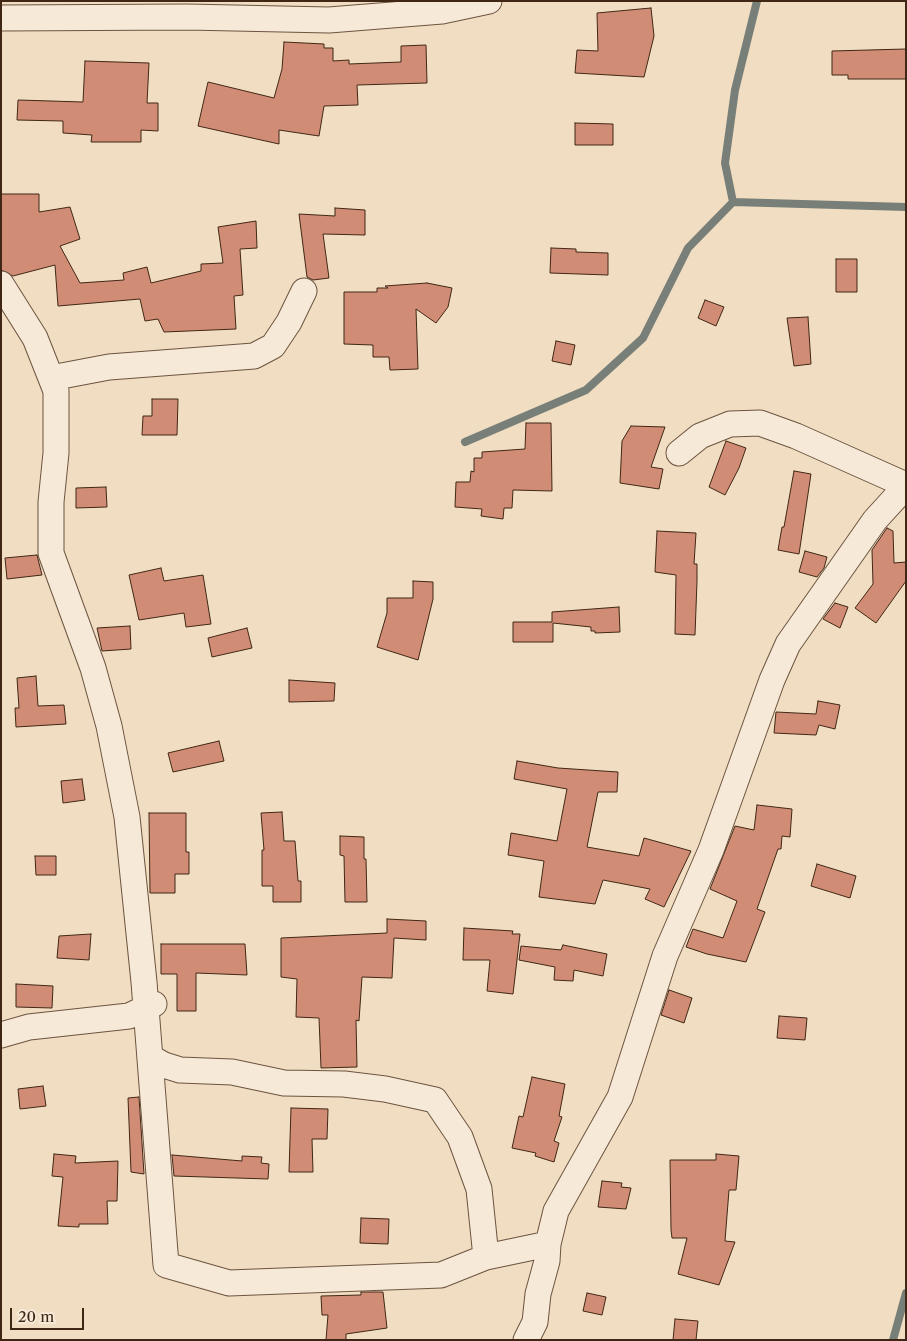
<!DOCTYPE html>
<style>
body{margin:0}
#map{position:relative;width:907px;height:1341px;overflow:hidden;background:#f1ddc1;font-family:"Libre Caslon Text",serif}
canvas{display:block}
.frame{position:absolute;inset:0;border:2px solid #402715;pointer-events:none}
.scale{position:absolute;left:10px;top:1308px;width:74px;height:22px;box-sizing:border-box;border:2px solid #402715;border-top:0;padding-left:6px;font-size:15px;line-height:18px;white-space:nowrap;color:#402715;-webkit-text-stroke:4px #f6e9d7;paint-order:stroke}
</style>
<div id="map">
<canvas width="907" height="1341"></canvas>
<div class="frame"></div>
<div class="scale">20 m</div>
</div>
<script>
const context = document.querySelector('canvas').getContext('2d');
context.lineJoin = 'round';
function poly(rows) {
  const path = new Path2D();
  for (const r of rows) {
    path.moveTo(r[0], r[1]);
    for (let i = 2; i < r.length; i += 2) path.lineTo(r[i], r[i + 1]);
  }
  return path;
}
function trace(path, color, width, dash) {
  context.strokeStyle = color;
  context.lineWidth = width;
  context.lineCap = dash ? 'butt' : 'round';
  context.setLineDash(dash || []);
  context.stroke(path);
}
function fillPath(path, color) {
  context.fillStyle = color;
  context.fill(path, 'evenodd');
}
trace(poly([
 [757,1,735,90,725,163,733,202,906,207],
 [465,442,586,390,643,338,688,248,733,202],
 [893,1340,906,1293]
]), '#777f78', 8);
const building = poly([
 [651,8,654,36,644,77,575,73,577,50,598,51,597,13,651,8],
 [284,42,324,44,324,48,333,48,333,61,349,60,349,64,401,62,401,46,426,45,427,83,357,85,358,105,324,106,319,136,279,130,279,144,198,126,208,82,274,98,282,69,284,42],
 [906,49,906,79,848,79,848,75,832,75,832,51,906,49],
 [85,61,149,63,147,103,158,103,158,131,141,130,141,142,91,142,92,135,63,133,63,121,17,120,18,100,83,102,85,61],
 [575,123,613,124,613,145,575,145,575,123],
 [1,194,39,194,39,212,70,207,80,239,60,246,80,283,124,280,123,273,147,267,151,283,201,271,201,264,223,263,218,227,256,221,257,248,240,249,243,295,234,296,236,329,164,332,158,319,145,321,140,299,58,306,55,265,13,276,1,270,1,194],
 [335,208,365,210,365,235,323,234,329,278,313,280,307,277,299,214,335,216,335,208],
 [551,248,576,249,576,252,608,253,608,275,550,273,551,248],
 [836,259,857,259,857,292,836,292,836,259],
 [427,283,452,288,448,307,436,323,416,309,418,369,390,370,389,357,373,357,373,345,344,344,344,292,377,292,377,288,388,288,385,286,427,283],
 [705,300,724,307,716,326,698,318,705,300],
 [808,317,811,364,794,366,787,318,808,317],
 [556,341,575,345,571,365,552,361,556,341],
 [152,399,178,399,177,435,142,435,143,416,152,416,152,399],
 [526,423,551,423,552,491,513,490,512,508,504,508,503,519,481,516,482,509,455,507,456,482,470,482,471,471,474,472,474,458,482,458,482,452,525,449,526,423],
 [631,426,665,427,651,467,663,469,659,489,620,483,622,441,631,426],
 [726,441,746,448,739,468,725,495,709,487,726,441],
 [794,471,811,474,799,554,778,550,782,527,784,527,794,471],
 [106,487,107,507,76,508,76,488,106,487],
 [887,528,893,531,894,563,906,562,906,581,876,623,855,608,873,584,872,550,887,528],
 [657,531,696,533,694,564,697,564,697,581,695,635,675,634,676,575,655,572,657,531],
 [805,551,827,557,824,568,817,577,799,572,805,551],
 [37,555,42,575,7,579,5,558,37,555],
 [161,568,164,581,203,575,211,624,186,627,184,613,139,620,129,575,161,568],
 [413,581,433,582,433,599,418,660,377,647,387,613,387,598,413,598,413,581],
 [835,603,848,607,840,628,823,619,835,603],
 [619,607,620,632,595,633,595,631,591,631,591,627,553,623,553,642,513,642,513,622,552,622,552,612,619,607],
 [130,626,131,649,102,651,97,628,130,626],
 [247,628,252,648,212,657,208,638,247,628],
 [36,676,38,706,64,705,66,724,16,727,15,708,19,708,17,678,36,676],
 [289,680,335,683,334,701,289,702,289,680],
 [818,701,840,705,835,729,819,725,816,735,774,733,776,712,816,714,818,701],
 [219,741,224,761,173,772,168,753,219,741],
 [517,761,558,768,618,772,617,792,598,792,587,847,639,856,644,838,691,851,664,907,645,899,650,889,603,880,595,904,539,897,544,861,508,855,511,833,557,841,567,789,514,779,517,761],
 [82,779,85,800,63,803,61,781,82,779],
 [757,805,792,809,790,837,782,836,781,849,778,849,757,909,765,912,746,962,707,954,686,947,693,929,723,938,737,901,710,889,735,826,754,830,757,805],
 [282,812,284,841,295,841,298,881,301,881,301,902,273,902,273,886,262,886,262,850,264,850,261,813,282,812],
 [149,813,186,813,186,852,189,852,189,874,175,874,175,893,150,893,149,813],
 [340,836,364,837,364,859,366,859,367,902,345,902,344,856,340,855,340,836],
 [35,856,56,856,56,875,36,875,35,856],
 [817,864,856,876,850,898,811,886,817,864],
 [387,919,426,921,426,940,394,938,392,978,362,977,359,1021,356,1020,357,1067,321,1068,319,1018,296,1017,297,979,281,977,281,938,387,933,387,919],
 [464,928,513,931,512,934,520,934,513,994,487,991,490,960,463,960,464,928],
 [91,934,89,960,57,958,59,936,91,934],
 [161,944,245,944,247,975,196,973,196,1011,177,1011,177,974,161,974,161,944],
 [563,945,607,954,603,976,574,970,573,981,554,980,555,967,519,960,521,946,561,950,563,945],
 [16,984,53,986,52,1008,16,1007,16,984],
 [669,990,692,998,684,1023,661,1015,669,990],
 [779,1016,807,1018,805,1040,777,1038,779,1016],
 [532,1077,565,1084,559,1116,562,1117,554,1141,559,1143,554,1162,535,1156,536,1153,512,1148,519,1116,523,1117,532,1077],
 [43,1086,46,1106,20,1109,18,1089,43,1086],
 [139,1097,144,1174,131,1172,128,1098,139,1097],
 [291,1108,328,1109,327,1139,312,1139,313,1172,289,1172,291,1108],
 [54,1154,76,1156,75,1163,118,1161,117,1201,107,1201,108,1224,79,1224,79,1227,58,1226,63,1177,52,1176,54,1154],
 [716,1154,739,1156,736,1190,729,1190,725,1241,735,1242,719,1285,678,1274,687,1238,672,1238,671,1230,670,1160,716,1160,716,1154],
 [172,1155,242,1161,242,1156,262,1157,261,1163,269,1164,268,1179,174,1176,172,1155],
 [602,1181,622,1183,621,1187,631,1188,626,1209,598,1207,602,1181],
 [361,1218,389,1219,388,1244,360,1243,361,1218],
 [361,1292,383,1292,387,1328,346,1334,346,1340,326,1340,328,1315,322,1315,321,1296,361,1295,361,1292],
 [587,1293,606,1297,602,1315,583,1311,587,1293],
 [675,1319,698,1321,696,1340,673,1340,675,1319]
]);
fillPath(building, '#d18c76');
trace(building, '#402715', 1);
const minor = poly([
 [1,18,187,17,329,20,442,11,489,1],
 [1,284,35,338,56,391,56,453,51,502,51,553,93,668,109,726,127,817,144,982,166,1265,229,1283,441,1275,486,1257,548,1244],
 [51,378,109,367,254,356,273,346,289,322,304,291],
 [679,453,700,436,730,424,760,423,796,436,906,485],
 [1,1035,29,1027,129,1016,154,1004],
 [150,1057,164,1065,180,1070,232,1072,284,1083,344,1084,385,1089,435,1100,460,1137,479,1189,486,1257],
 [526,1340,535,1322,538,1294,547,1261,548,1244,556,1211,620,1097,665,956,711,850,772,680,788,644,875,520,906,486]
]);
trace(minor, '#6c5440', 27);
trace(minor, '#f6e9d7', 25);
</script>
